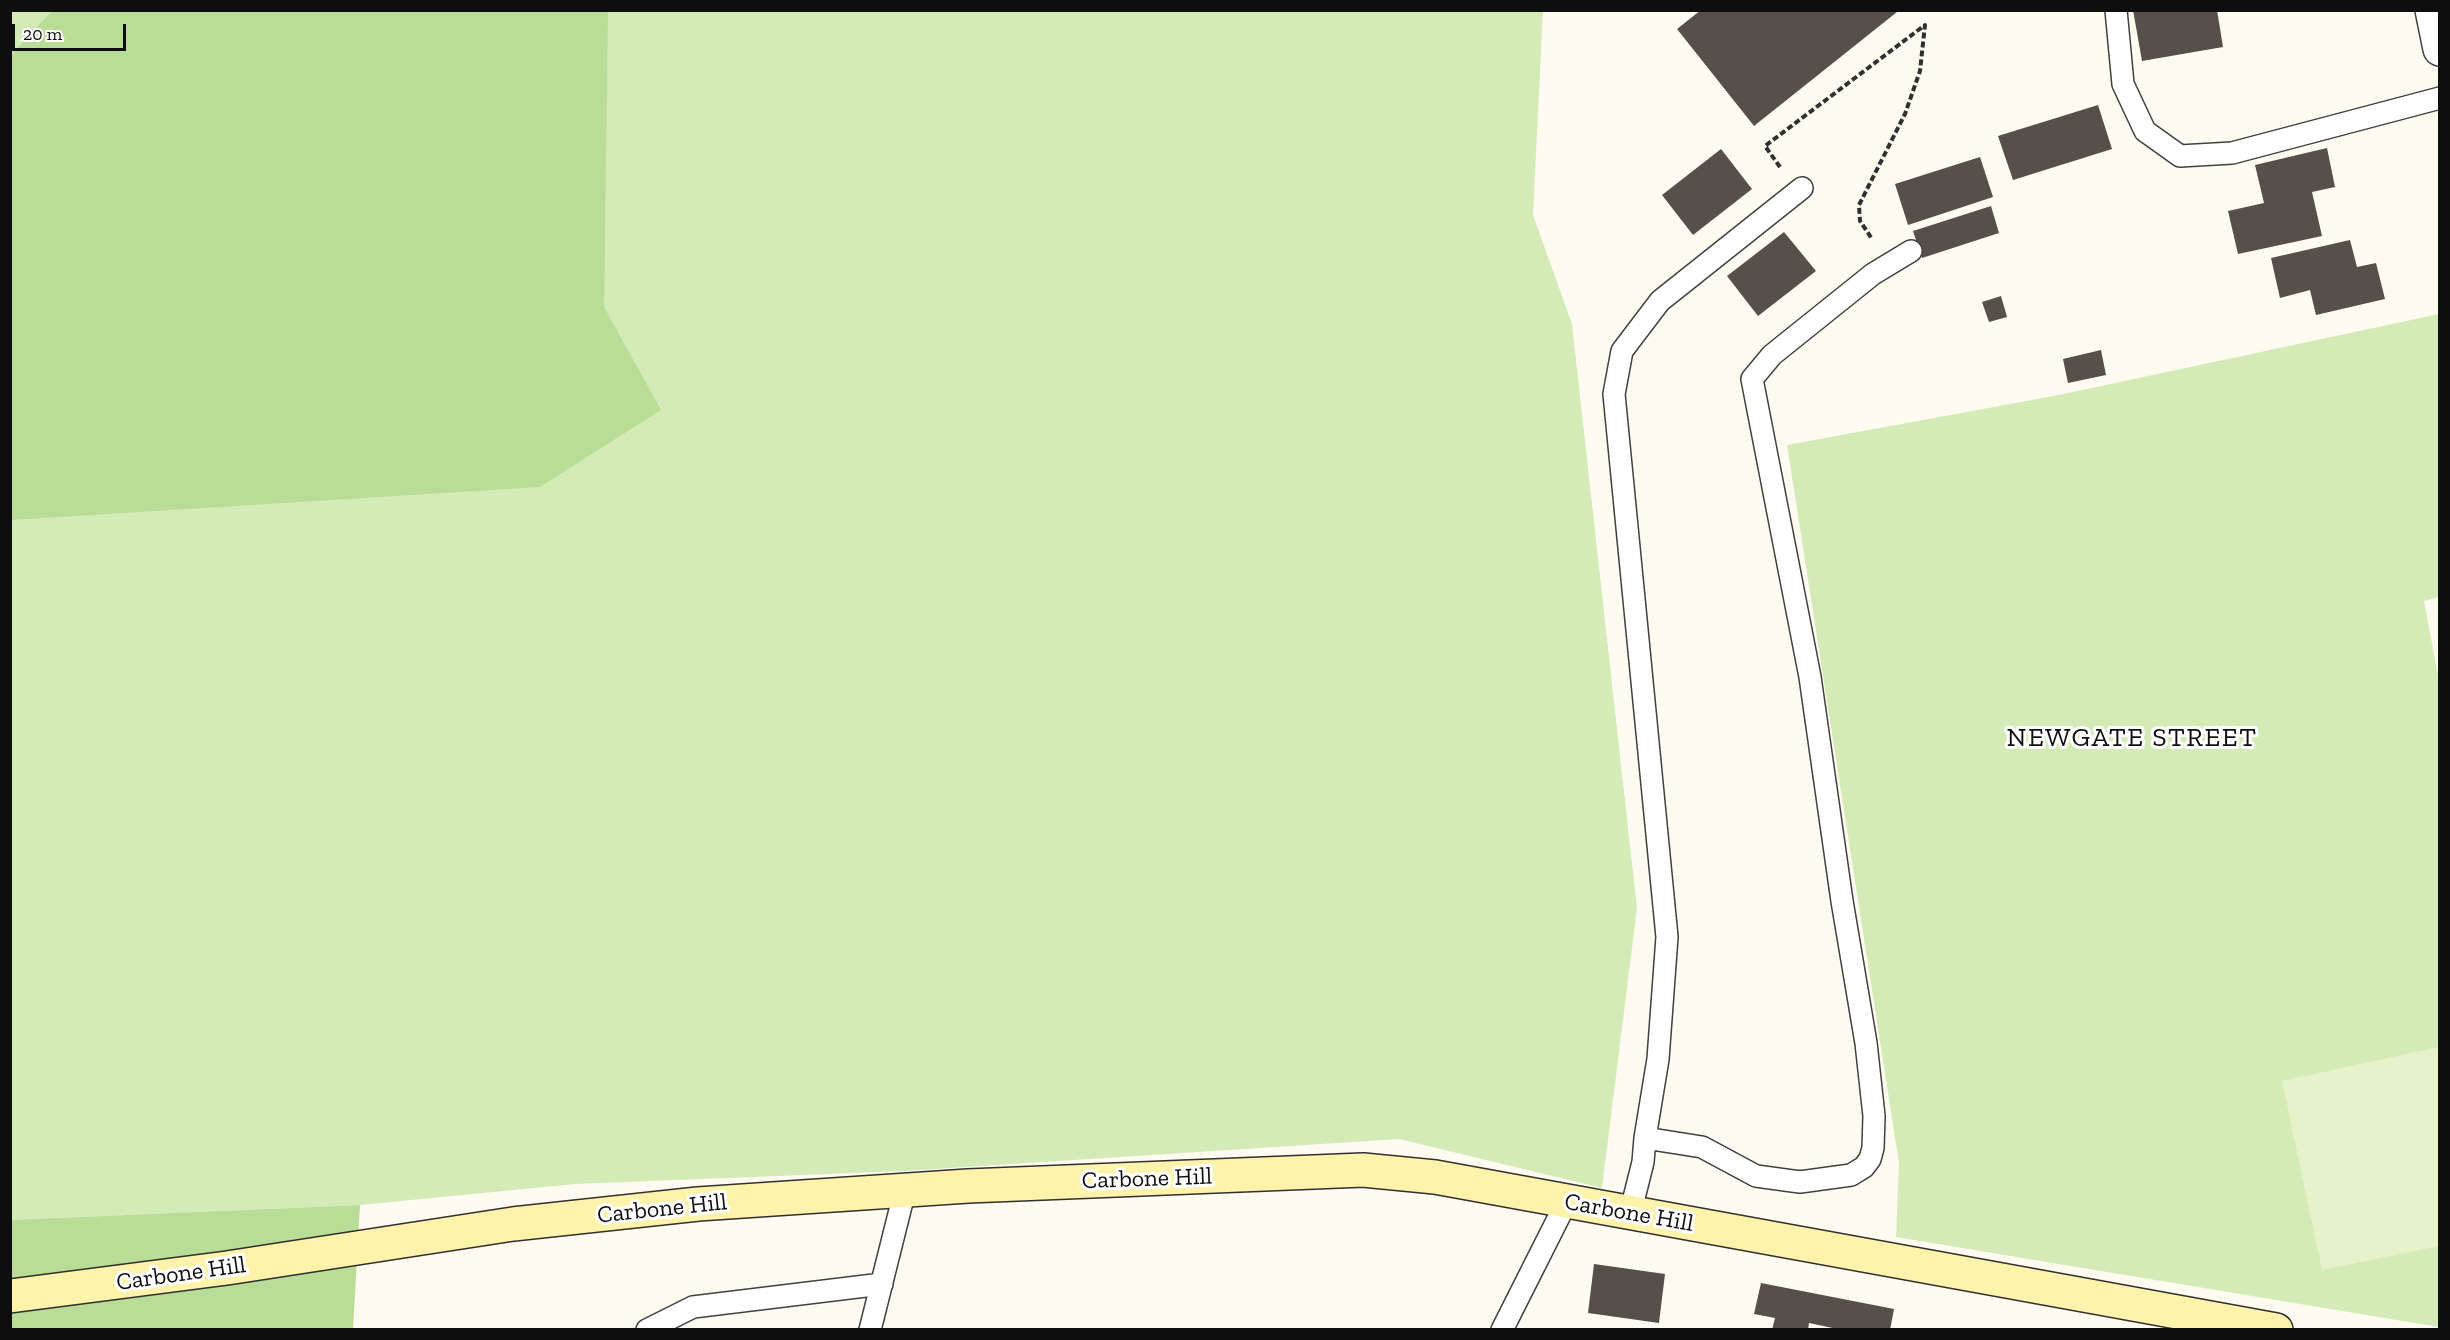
<!DOCTYPE html>
<style>
body{margin:0}
#map{position:relative;width:2450px;height:1340px;overflow:hidden;background:#fffbf0;font-family:"Zilla Slab",serif}
canvas{display:block}
.frame{position:absolute;inset:0;border:12px solid #0e0e0e;pointer-events:none}
.scale{position:absolute;left:12px;top:24px;width:114px;height:27px;box-sizing:border-box;border:3px solid #0e0e0e;border-top:0;padding-left:8px;font-size:18px;line-height:21px;white-space:nowrap;color:#0e0e0e;-webkit-text-stroke:4px #fff;paint-order:stroke}
</style>
<div id="map">
<canvas width="2450" height="1340"></canvas>
<div class="frame"></div>
<div class="scale">20 m</div>
</div>
<script>
const context = document.querySelector('canvas').getContext('2d');
context.lineJoin = 'round';
function fillPath(path, color) {
  context.fillStyle = color;
  context.fill(path, 'evenodd');
}
function poly(rows) {
  const path = new Path2D();
  for (const r of rows) {
    path.moveTo(r[0], r[1]);
    for (let i = 2; i < r.length; i += 2) path.lineTo(r[i], r[i + 1]);
  }
  return path;
}
function trace(path, color, width, dash) {
  context.strokeStyle = color;
  context.lineWidth = width;
  context.lineCap = dash ? 'butt' : 'round';
  context.setLineDash(dash || []);
  context.stroke(path);
}
function drawText(font, color, halo, rows, align = 'center') {
  context.font = font + ' "Zilla Slab",serif';
  context.lineWidth = 6;
  context.setLineDash([]);
  context.textBaseline = 'middle';
  context.strokeStyle = halo;
  context.fillStyle = color;
  for (const [text, x, y, turn = 0] of rows) {
    context.save();
    context.translate(x, y);
    context.rotate((+turn || 0) * Math.PI / 180);
    context.textAlign = isNaN(turn) ? turn : align;
    if (halo) context.strokeText(text, 0, 0);
    context.fillText(text, 0, 0);
    context.restore();
  }
}
fillPath(poly([
 [10,11,1543,11,1533,215,1572,324,1637,908,1602,1188,1399,1139,904,1171,576,1184,360,1205,11,1220],
 [2439,314,2439,597,2424,601,2440,686,2439,1327,1896,1237,1899,1163,1787,445,2059,395]
]), '#d4ebb8');
fillPath(poly([
 [53,10,608,11,604,307,661,410,540,487,11,520,11,55],
 [360,1205,353,1329,11,1329,10,1220]
]), '#b9dc96');
fillPath(poly([
 [2439,1047,2439,1246,2322,1270,2282,1081]
]), '#e6f2ca');
fillPath(poly([
 [1701,10,1896,10,1897,12,1754,126,1677,29],
 [2133,10,2217,10,2223,47,2142,61],
 [2098,105,2112,149,2013,180,1998,136],
 [2327,148,2335,187,2312,192,2322,236,2238,254,2228,211,2264,203,2255,165],
 [1721,149,1752,189,1693,235,1662,195],
 [1980,157,1993,197,1908,225,1895,184],
 [1991,206,1999,233,1922,258,1913,231],
 [1784,232,1816,271,1758,316,1727,276],
 [2350,240,2357,267,2376,263,2385,299,2316,315,2310,290,2280,298,2271,258],
 [2001,296,2007,317,1989,322,1982,302],
 [2101,350,2106,375,2068,383,2063,359],
 [1594,1264,1665,1274,1659,1323,1588,1313],
 [1761,1283,1894,1309,1890,1330,1842,1330,1809,1323,1808,1330,1772,1330,1775,1318,1754,1314]
]), '#574f4a');
const lane = poly([
 [2116,10,2123,84,2145,131,2180,156,2232,153,2440,98],
 [1645,1138,1658,1059,1667,937,1614,394,1622,351,1660,301,1802,188],
 [1630,1214,1643,1162,1645,1138,1702,1147,1756,1176,1800,1182,1851,1175,1864,1167,1870,1159,1873,1148,1874,1116,1866,1043,1842,901,1810,677,1752,379,1772,355,1873,274,1911,251],
 [647,1330,693,1307,882,1284],
 [870,1330,905,1190],
 [1502,1330,1567,1201]
]);
const street = poly([
 [2432,10,2440,49]
]);
const secondary = poly([
 [10,1296,227,1268,513,1224,698,1204,968,1186,1363,1170,1435,1177,2276,1330]
]);
trace(lane, '#414141', 24);
trace(street, '#414141', 36);
trace(secondary, '#303030', 36);
trace(poly([
 [1780,167,1765,146,1925,25,1920,71,1905,114,1859,205,1860,221,1872,239]
]), '#303030', 4, [6, 3]);
trace(lane, '#fff', 21);
trace(street, '#fff', 33);
trace(secondary, '#fff2ab', 33);
drawText('24px', '#0e0e0e', '#fff', [
 ["Carbone Hill",1147,1179,-2],
 ["Carbone Hill",662,1209,-6],
 ["Carbone Hill",1629,1213,10],
 ["Carbone Hill",181,1274,-8]
]);
context.letterSpacing = '1.5px';
drawText('27px', '#0e0e0e', '#fff', [
 ["NEWGATE STREET",2132,738]
]);
context.letterSpacing = '0px';
</script>
